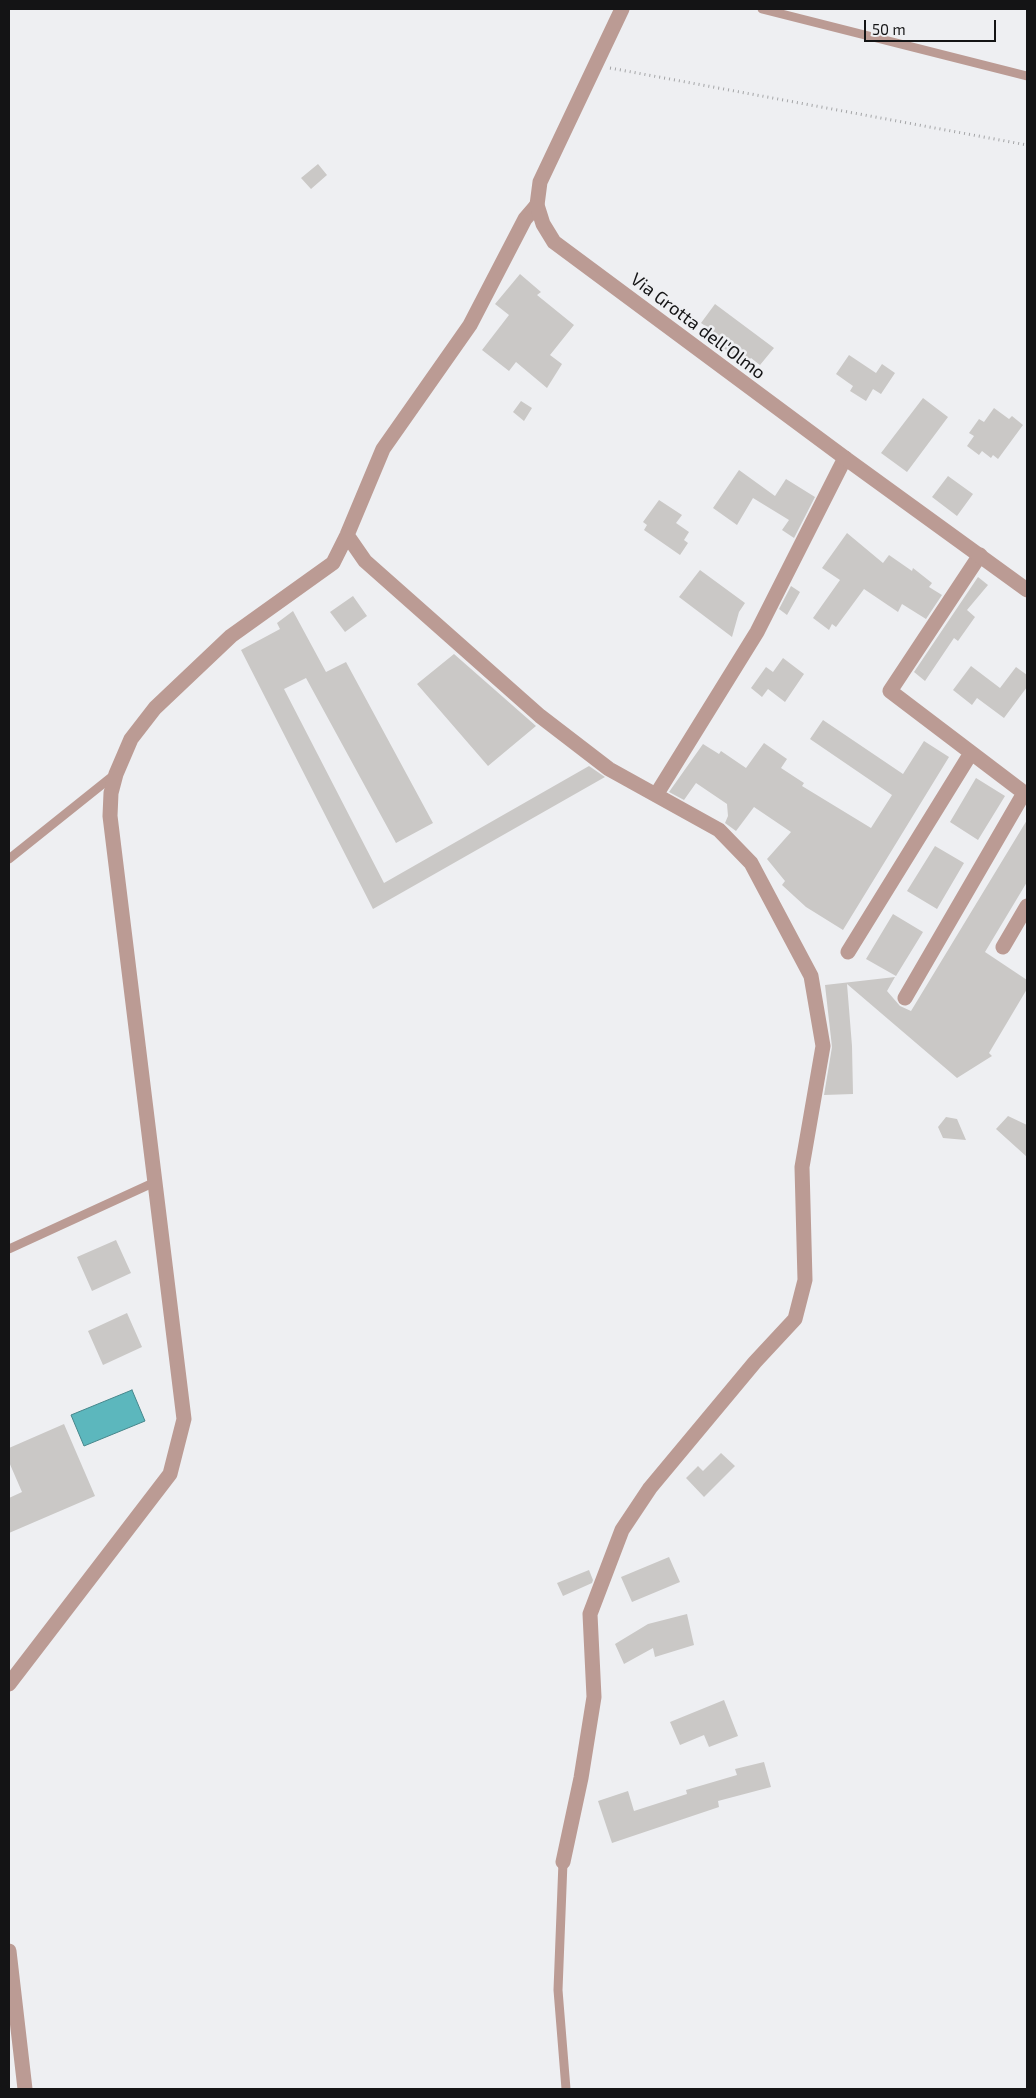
<!DOCTYPE html>
<style>
body{margin:0}
#map{position:relative;width:1036px;height:2098px;overflow:hidden;background:#eeeff2;font-family:"Exo 2",sans-serif}
canvas{display:block}
.frame{position:absolute;inset:0;border:10px solid #141415;pointer-events:none}
.scale{position:absolute;left:864px;top:20px;width:132px;height:22px;box-sizing:border-box;border:2px solid #141415;border-top:0;padding-left:6px;font-size:15px;line-height:18px;white-space:nowrap;color:#141415;-webkit-text-stroke:4px #eeeff2;paint-order:stroke}
</style>
<div id="map">
<canvas width="1036" height="2098"></canvas>
<div class="frame"></div>
<div class="scale">50 m</div>
</div>
<script>
const context = document.querySelector('canvas').getContext('2d');
context.lineJoin = 'round';
function fillPath(path, color) {
  context.fillStyle = color;
  context.fill(path, 'evenodd');
}
function poly(rows) {
  const path = new Path2D();
  for (const r of rows) {
    path.moveTo(r[0], r[1]);
    for (let i = 2; i < r.length; i += 2) path.lineTo(r[i], r[i + 1]);
  }
  return path;
}
function trace(path, color, width, dash) {
  context.strokeStyle = color;
  context.lineWidth = width;
  context.lineCap = dash ? 'butt' : 'round';
  context.setLineDash(dash || []);
  context.stroke(path);
}
function drawText(font, color, halo, rows, align = 'center') {
  context.font = font + ' "Exo 2",sans-serif';
  context.lineWidth = 5;
  context.setLineDash([]);
  context.textBaseline = 'middle';
  context.strokeStyle = halo;
  context.fillStyle = color;
  for (const [text, x, y, turn = 0] of rows) {
    context.save();
    context.translate(x, y);
    context.rotate((+turn || 0) * Math.PI / 180);
    context.textAlign = isNaN(turn) ? turn : align;
    if (halo) context.strokeText(text, 0, 0);
    context.fillText(text, 0, 0);
    context.restore();
  }
}
const water = poly([
 [132,1390,145,1421,84,1446,71,1415,132,1390]
]);
fillPath(water, '#5cb7bd');
trace(water, '#46868b', 1);
fillPath(poly([
 [318,164,327,175,311,189,301,178],
 [520,274,541,292,537,295,574,325,550,355,562,364,547,388,516,362,509,371,482,350,509,315,495,304],
 [715,304,774,348,760,365,751,358,746,364,705,335,710,329,701,323],
 [849,355,876,373,882,364,895,373,881,394,873,389,866,401,850,391,853,386,836,374],
 [923,398,948,417,907,472,881,453],
 [521,401,532,408,524,421,513,412],
 [994,408,1009,419,1012,416,1023,425,998,459,993,455,991,458,982,451,979,455,967,446,974,436,969,433,979,419,984,422],
 [739,470,775,496,786,479,815,497,794,538,782,530,789,520,753,498,737,525,713,508],
 [948,476,973,494,957,516,932,497],
 [659,500,682,515,676,523,689,532,684,540,688,543,680,555,644,530,647,525,643,522],
 [847,533,883,563,889,555,912,571,913,568,932,583,929,587,942,595,926,619,902,604,898,612,864,589,836,627,832,624,829,630,813,618,840,580,822,568],
 [700,570,745,603,739,612,732,637,679,597],
 [978,577,988,585,967,610,975,617,958,641,954,638,925,681,914,672],
 [791,586,800,592,787,615,779,609],
 [353,596,367,616,345,632,330,612],
 [293,611,326,672,346,662,433,823,396,843,306,678,284,689,384,883,589,766,605,777,373,909,241,650,280,629,277,623],
 [454,654,536,726,488,766,417,684],
 [783,658,804,674,785,702,768,689,762,697,751,688,766,667,773,672],
 [971,666,1000,688,1016,667,1027,675,1027,687,1004,718,977,698,972,705,953,690],
 [823,720,903,774,924,741,949,757,843,930,806,907,782,885,785,881,767,859,791,832,754,807,736,831,725,823,728,816,727,804,696,783,684,800,669,792,703,744,719,754,721,751,746,768,764,743,787,759,781,768,804,783,802,786,871,828,892,795,810,739],
 [976,778,1005,796,978,840,950,822],
 [1027,820,1027,882,985,952,1027,980,1027,989,989,1053,992,1056,957,1078,847,984,852,1046,853,1094,824,1095,832,1047,825,985,895,977,887,991,900,1006,911,1011],
 [935,846,964,863,937,909,907,891],
 [893,914,923,932,896,976,866,959],
 [1008,1116,1027,1125,1027,1157,996,1129],
 [946,1117,957,1119,966,1140,943,1138,938,1127],
 [116,1240,131,1273,92,1291,77,1257],
 [127,1313,142,1347,103,1365,88,1331],
 [64,1424,95,1496,9,1533,9,1498,22,1492,9,1462,9,1448],
 [721,1453,735,1466,704,1497,686,1478,698,1466,703,1471],
 [669,1557,680,1582,632,1602,621,1577],
 [589,1570,593,1580,592,1583,563,1596,557,1583],
 [687,1614,694,1645,655,1657,653,1648,624,1664,615,1644,648,1624],
 [724,1700,738,1736,709,1747,704,1735,680,1745,670,1722],
 [764,1762,771,1787,718,1801,719,1807,612,1843,598,1801,628,1791,634,1811,687,1794,686,1790,737,1775,735,1769]
]), '#cac8c6');
trace(poly([
 [610,68,1027,145]
]), '#a4a5a7', 3, [1, 4]);
trace(poly([
 [762,9,1027,76],
 [9,859,114,775],
 [9,1249,155,1182],
 [563,1862,558,1990,566,2089]
]), '#bb9b94', 9);
trace(poly([
 [347,535,365,561,540,716,609,769,719,830,751,863,811,976,823,1046,802,1167,805,1280,795,1319,755,1362,650,1488,622,1530,590,1614,594,1697,581,1778,563,1862],
 [980,555,890,691,1027,795],
 [656,795,757,632,845,458],
 [1003,947,1027,906],
 [848,952,971,753],
 [905,998,1024,793],
 [9,1684,170,1474,184,1419,110,816,111,793,116,774,131,739,155,708,231,636,333,563,347,535,383,449,470,325,525,219,537,205],
 [9,1951,25,2089]
]), '#bb9b94', 15);
trace(poly([
 [622,9,540,182,537,205,543,224,554,242,845,458,1027,590]
]), '#bb9b94', 15);
drawText('18px', '#141415', '#eeeff2', [
 ["Via Grotta dell'Olmo",698,326,37]
]);
</script>
